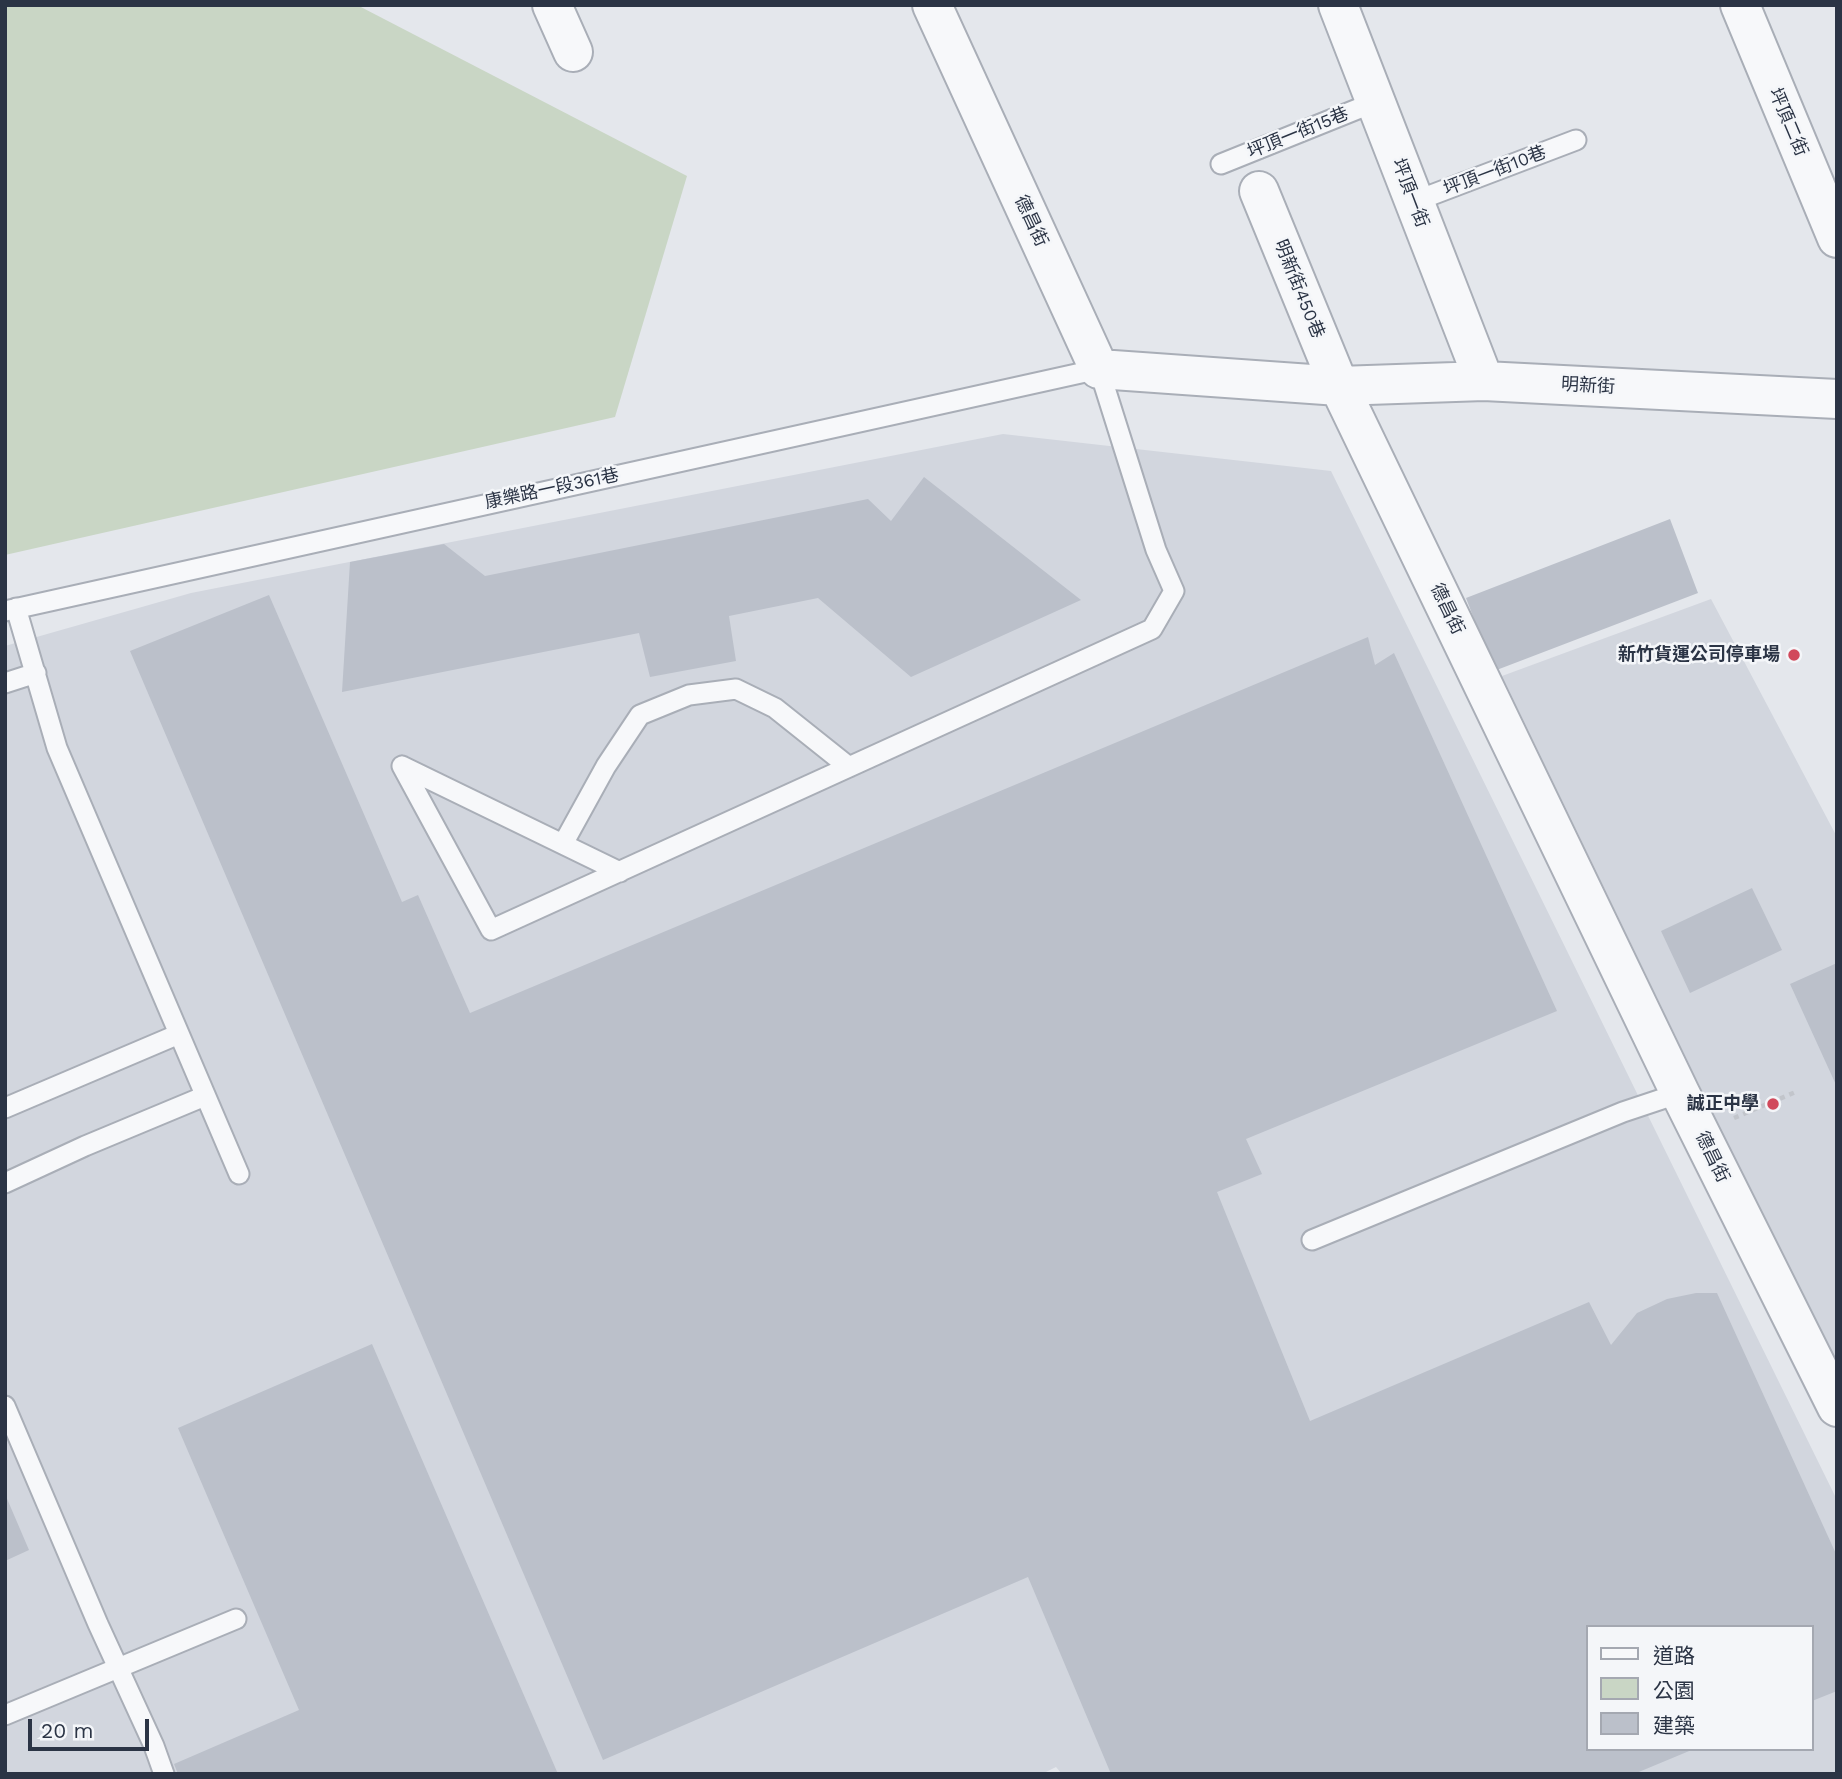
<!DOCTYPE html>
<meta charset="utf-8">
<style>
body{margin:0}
#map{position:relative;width:1842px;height:1779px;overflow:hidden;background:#e4e7ec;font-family:"Work Sans","Noto Sans TC",sans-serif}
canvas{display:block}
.frame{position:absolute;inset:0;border:7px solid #2b3445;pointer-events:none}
.legend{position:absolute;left:1586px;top:1625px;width:228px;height:126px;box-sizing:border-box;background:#f4f6f9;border:2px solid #a4a8b1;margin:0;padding:9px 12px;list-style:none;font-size:21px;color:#2b3445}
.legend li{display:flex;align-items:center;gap:14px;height:35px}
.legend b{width:35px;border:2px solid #a4a8b1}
.scale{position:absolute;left:28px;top:1719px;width:121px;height:32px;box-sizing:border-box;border:4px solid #2b3445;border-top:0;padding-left:9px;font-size:21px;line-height:24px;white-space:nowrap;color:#2b3445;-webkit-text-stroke:5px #f4f6f9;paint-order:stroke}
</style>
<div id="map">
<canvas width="1842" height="1779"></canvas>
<div class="frame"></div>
<ul class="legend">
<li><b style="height:9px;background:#f7f8fa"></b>道路</li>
<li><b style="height:19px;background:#c9d6c5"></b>公園</li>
<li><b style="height:19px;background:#bbc0ca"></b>建築</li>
</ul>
<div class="scale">20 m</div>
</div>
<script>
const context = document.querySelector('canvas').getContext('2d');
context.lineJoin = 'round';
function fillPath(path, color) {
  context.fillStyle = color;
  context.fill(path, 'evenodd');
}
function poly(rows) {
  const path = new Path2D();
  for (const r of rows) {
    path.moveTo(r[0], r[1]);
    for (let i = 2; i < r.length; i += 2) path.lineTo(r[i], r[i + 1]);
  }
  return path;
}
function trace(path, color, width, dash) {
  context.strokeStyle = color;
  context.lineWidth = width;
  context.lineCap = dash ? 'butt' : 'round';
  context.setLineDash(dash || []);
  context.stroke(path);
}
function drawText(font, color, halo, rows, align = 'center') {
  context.font = font + ' "Work Sans","Noto Sans TC",sans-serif';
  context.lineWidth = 5;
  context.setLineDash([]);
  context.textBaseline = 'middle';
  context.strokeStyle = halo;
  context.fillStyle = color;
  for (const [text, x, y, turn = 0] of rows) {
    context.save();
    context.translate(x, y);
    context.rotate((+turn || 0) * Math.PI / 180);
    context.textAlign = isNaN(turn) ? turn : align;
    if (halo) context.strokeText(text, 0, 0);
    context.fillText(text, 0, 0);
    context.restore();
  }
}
fillPath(poly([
 [1003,434,1331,471,1837,1500,1837,1774,1062,1774,1056,1767,1042,1774,5,1774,5,646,191,593],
 [1588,1627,1812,1627,1812,1749,1588,1749],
 [1711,599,1837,837,1837,1371,1502,676]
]), '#d2d6de');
fillPath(poly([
 [5,5,357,5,687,176,615,417,5,555]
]), '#c9d6c5');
fillPath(poly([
 [924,477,1081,600,911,677,818,598,729,616,736,661,650,677,639,633,342,692,350,562,444,544,485,576,868,499,891,521],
 [1670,519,1698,593,1494,671,1466,598],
 [269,595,402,902,418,895,470,1013,1368,637,1375,665,1394,653,1557,1011,1246,1139,1262,1174,1217,1192,1310,1421,1589,1302,1611,1345,1637,1313,1667,1299,1696,1293,1717,1293,1837,1556,1837,1691,1812,1701,1812,1627,1588,1627,1588,1749,1694,1749,1634,1774,1111,1774,1028,1577,603,1760,130,651],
 [1752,888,1782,950,1690,993,1661,931],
 [1837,963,1837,1087,1790,984],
 [372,1344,558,1774,178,1774,174,1764,299,1710,178,1428],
 [5,1494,29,1550,5,1561]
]), '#bbc0ca');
const service = poly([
 [1221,164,1375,102],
 [1413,202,1576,140],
 [16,608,57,748,239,1174],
 [5,611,1099,369,1156,550,1174,591,1152,629,491,930,402,766],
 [5,683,36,673],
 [402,766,620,872],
 [563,844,606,766,640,715,689,695,736,689,775,708,849,767],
 [5,1108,179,1034],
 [5,1183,85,1146,205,1096],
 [1312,1240,1623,1112,1680,1093],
 [5,1406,98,1624,154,1746,164,1774],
 [5,1715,236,1619]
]);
const minor = poly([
 [552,5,573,52],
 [932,5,1099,369,1339,386,1484,381,1837,399],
 [1338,5,1484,381],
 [1740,5,1837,238],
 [1259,191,1339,386,1680,1093,1837,1407]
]);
trace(service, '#a9aeb7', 23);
trace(minor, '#a9aeb7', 42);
trace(poly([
 [1734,1118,1798,1091]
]), '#c2c5cb', 4.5, [5, 5]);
trace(service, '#f7f8fa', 19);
trace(minor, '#f7f8fa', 38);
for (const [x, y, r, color] of [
 [1794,655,7,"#d1495b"],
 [1773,1104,7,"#d1495b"]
]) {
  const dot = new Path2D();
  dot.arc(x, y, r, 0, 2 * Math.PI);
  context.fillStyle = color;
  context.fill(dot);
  trace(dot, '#f4f6f9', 2.5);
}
drawText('18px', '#2b3445', '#f4f6f9', [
 ["坪頂二街",1788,122,67],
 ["坪頂一街15巷",1298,133,-22],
 ["坪頂一街10巷",1495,171,-21],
 ["坪頂一街",1410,193,69],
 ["德昌街",1031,221,65],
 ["明新街450巷",1299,289,68],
 ["明新街",1588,386,3],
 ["康樂路一段361巷",552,489,-12],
 ["德昌街",1447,609,64],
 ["德昌街",1712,1157,64]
]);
drawText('bold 18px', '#2b3445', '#f4f6f9', [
 ["新竹貨運公司停車場",1780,655],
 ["誠正中學",1759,1104]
], 'right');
</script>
